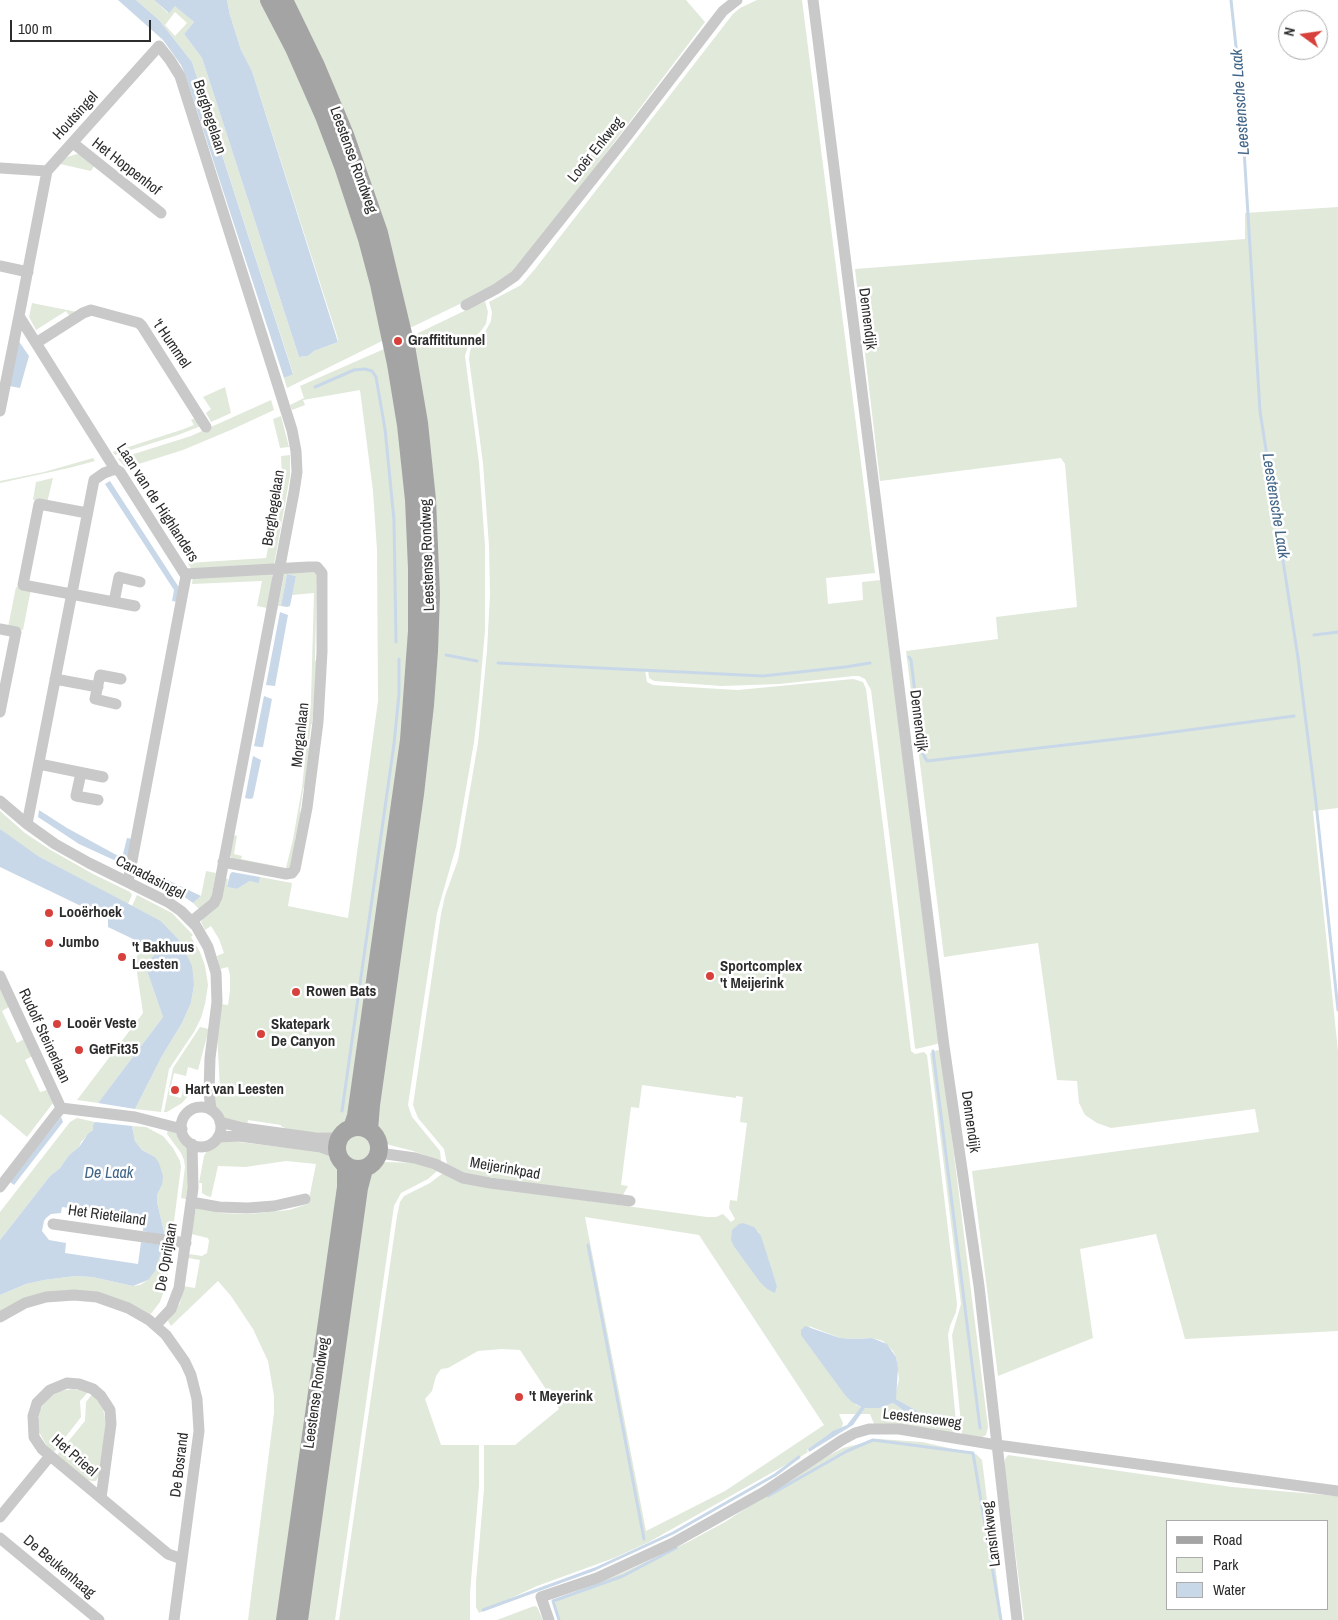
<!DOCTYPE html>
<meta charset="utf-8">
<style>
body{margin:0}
#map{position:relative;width:1338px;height:1620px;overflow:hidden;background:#fff;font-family:"Archivo Narrow",sans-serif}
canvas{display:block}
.legend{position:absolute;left:1166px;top:1520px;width:162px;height:90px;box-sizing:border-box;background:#fff;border:1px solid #ababab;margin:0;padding:6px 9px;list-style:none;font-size:15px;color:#2c2c2c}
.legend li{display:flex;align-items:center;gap:10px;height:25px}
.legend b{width:25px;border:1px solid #ababab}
.north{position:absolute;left:1278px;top:10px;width:50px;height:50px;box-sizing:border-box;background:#fff;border:1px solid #ababab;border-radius:50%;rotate:284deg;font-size:14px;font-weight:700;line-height:20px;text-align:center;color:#2c2c2c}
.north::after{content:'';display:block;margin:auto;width:18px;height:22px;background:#d7403b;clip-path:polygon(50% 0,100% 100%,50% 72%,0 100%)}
.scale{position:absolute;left:10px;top:20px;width:141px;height:22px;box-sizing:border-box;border:2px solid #2c2c2c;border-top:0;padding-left:6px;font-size:15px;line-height:18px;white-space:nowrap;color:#2c2c2c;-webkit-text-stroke:4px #fff;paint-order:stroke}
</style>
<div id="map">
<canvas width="1338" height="1620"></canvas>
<ul class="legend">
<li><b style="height:6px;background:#a4a4a4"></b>Road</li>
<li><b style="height:14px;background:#e1e9db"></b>Park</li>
<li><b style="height:14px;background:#c8d8e8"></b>Water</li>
</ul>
<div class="north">N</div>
<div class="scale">100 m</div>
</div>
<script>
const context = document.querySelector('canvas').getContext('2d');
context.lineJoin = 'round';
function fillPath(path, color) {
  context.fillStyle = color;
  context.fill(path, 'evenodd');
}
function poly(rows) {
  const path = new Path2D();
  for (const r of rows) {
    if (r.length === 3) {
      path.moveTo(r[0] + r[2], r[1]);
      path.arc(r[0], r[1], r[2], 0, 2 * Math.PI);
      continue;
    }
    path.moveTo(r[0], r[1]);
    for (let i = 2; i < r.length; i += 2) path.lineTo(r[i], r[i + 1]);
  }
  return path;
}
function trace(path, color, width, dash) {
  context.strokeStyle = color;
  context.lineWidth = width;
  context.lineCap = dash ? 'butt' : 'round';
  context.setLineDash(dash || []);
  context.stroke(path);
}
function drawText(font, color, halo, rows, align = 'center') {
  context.font = font + ' "Archivo Narrow",sans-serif';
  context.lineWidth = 5;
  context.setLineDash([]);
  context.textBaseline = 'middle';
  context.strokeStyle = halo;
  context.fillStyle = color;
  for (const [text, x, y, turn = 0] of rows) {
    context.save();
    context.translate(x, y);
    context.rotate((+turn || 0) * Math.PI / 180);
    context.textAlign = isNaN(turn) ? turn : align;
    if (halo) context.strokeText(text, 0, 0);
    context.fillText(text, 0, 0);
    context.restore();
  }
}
fillPath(poly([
 [136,0,154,0,168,13,175,5,194,22,184,34,202,58,299,357,308,356,314,351,338,342,338,339,252,71,241,50,230,15,227,0,266,0,331,142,387,332,382,341,287,388,284,378,293,373,192,62,159,20],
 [175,12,187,23,175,36,165,25],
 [290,0,686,0,705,22,538,243,511,274,466,301,412,327,405,324],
 [757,0,802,0,875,573,826,578,828,604,863,600,862,582,881,580,940,1041,937,1044,916,1049,915,1048,894,872,871,690,865,679,859,676,854,676,779,684,721,686,654,681,649,678,648,670,645,670,647,682,653,685,738,690,853,679,863,682,866,689,911,1051,915,1054,924,1052,927,1055,957,1304,956,1312,950,1326,948,1335,956,1423,943,1415,921,1413,896,1399,895,1396,899,1379,896,1357,893,1351,883,1341,872,1338,854,1339,840,1338,809,1326,856,1405,861,1407,856,1414,839,1414,843,1423,842,1427,829,1434,807,1450,808,1452,805,1454,649,1542,614,1558,537,1586,479,1613,476,1607,476,1582,484,1489,484,1445,515,1445,559,1409,520,1350,502,1349,478,1351,448,1368,441,1369,436,1376,432,1391,425,1399,441,1445,479,1445,479,1485,470,1593,470,1620,339,1620,397,1216,400,1202,404,1196,430,1183,443,1173,494,1188,707,1217,716,1217,723,1214,731,1222,735,1219,729,1208,730,1200,737,1201,747,1123,740,1122,743,1097,736,1096,736,1098,642,1085,639,1108,631,1107,621,1185,628,1186,623,1195,613,1195,467,1174,447,1164,444,1149,418,1118,413,1105,441,914,445,896,458,860,478,743,487,651,490,594,489,546,483,463,469,359,470,351,472,346,484,334,491,321,492,312,489,302,521,285,535,269,733,14,740,8],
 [585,1217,699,1235,824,1425,725,1491,646,1531],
 [758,1231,777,1286,767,1289,735,1248],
 [77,154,81,155,95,165,91,171,60,164,67,157],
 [1338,207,1338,808,1313,811,1338,1051,1338,1331,1185,1339,1156,1234,1080,1249,1093,1338,998,1376,972,1171,1259,1132,1255,1109,1111,1128,1097,1123,1085,1115,1079,1103,1077,1081,1057,1080,1038,943,944,957,906,651,998,639,996,617,1077,607,1065,464,1061,458,880,481,855,269,1245,239,1245,213],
 [485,301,488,312,486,324,481,331,469,343,465,356,479,463,485,546,485,630,479,699,474,742,456,847,437,913,408,1105,412,1117,440,1151,441,1161,413,1151,386,1144,375,1130,412,842,412,336],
 [32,303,77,312,70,317,66,311,36,330,29,317],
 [384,349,404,431,412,666,349,1123,335,1133,293,1132,281,1126,281,1125,248,1120,247,1125,228,1122,219,1114,214,1105,213,1095,218,1094,220,1089,217,1034,221,1004,228,1005,230,990,230,975,228,967,220,969,217,956,224,953,219,939,211,926,205,930,201,922,226,878,228,879,227,887,237,889,250,881,259,882,260,877,292,883,288,906,348,918,378,701,377,550,373,491,360,390,303,400,305,405,292,410,290,405,304,398,300,386],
 [225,387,231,413,211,422,206,413,211,409,203,397],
 [271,400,274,410,233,429,183,450,126,468,118,459,191,436],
 [281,416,289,447,280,448,273,419],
 [195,418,201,426,178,435,115,455,113,452,184,429,194,425,191,420],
 [290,455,290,476,274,565,192,570,188,563,266,558,282,479,281,456],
 [93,458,95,461,69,468,0,483,0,481,44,472],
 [53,478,47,503,33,500,36,482],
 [288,571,317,573,315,660,318,663,312,724,311,725,309,741,312,745,306,785,303,789,300,811,302,815,295,839,297,843,293,866,289,870,232,859,230,855,234,835,237,836,234,854,242,856,241,859,286,868,293,839,302,788,311,699,314,593,292,595,296,576,287,574,281,606,278,606,284,575],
 [271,573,273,579,267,608,257,606,262,581,192,584,193,577],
 [16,587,31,589,23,630,8,627],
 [0,811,25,833,49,849,93,874,130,892,132,895,128,904,38,856,12,839,0,829],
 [206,871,216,873,212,895,210,899,199,909,193,903,201,896],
 [137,895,172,913,193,935,191,937,200,952,205,966,208,985,205,1004,201,1018,194,1032,169,1069,161,1112,135,1109,162,1056,182,1023,191,1003,194,985,180,941,161,921,132,906],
 [145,945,159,951,145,965,163,1017,98,1103,77,1100,143,1013,135,959],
 [0,987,9,1007,2,1011,17,1043,24,1039,32,1056,25,1060,40,1092,47,1090,53,1103,27,1137,0,1114],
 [200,1027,209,1029,198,1070,188,1067,186,1076,174,1073,169,1095,181,1098,183,1089,187,1090,187,1087,191,1088,188,1096,182,1103,167,1112,164,1112,173,1068],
 [938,1050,941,1051,988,1427,986,1435,980,1438,963,1436,962,1433,952,1335,961,1304,930,1053],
 [77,1118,95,1122,93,1125,93,1130,81,1142,79,1147,69,1155,60,1168,50,1176,0,1240,0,1212,70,1122],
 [132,1126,146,1127,163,1136,173,1148,180,1161,181,1167,172,1237,165,1236,157,1202,157,1195,162,1185,155,1157,142,1150,135,1141],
 [168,1128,176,1131,188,1147,190,1167,186,1199,181,1198,185,1167,184,1160,181,1153,167,1134],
 [358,1148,13],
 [222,1140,323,1152,332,1156,340,1169,282,1620,248,1620,274,1413,274,1396,268,1361,253,1329,231,1296,218,1281,171,1326,168,1321,180,1303,183,1286,195,1288,200,1260,188,1258,189,1254,202,1256,207,1253,209,1241,208,1238,191,1234,196,1208,202,1207,219,1213,249,1214,289,1210,308,1204,316,1164,286,1161,245,1167,218,1166,211,1197,207,1196,202,1193,202,1183,199,1183,204,1156,208,1149],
 [383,1162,418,1163,437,1171,428,1179,401,1193,394,1206,335,1620,302,1620,366,1174,374,1167],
 [163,1245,172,1246,166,1285,160,1302,150,1315,90,1292,0,1312,0,1295,26,1284,44,1280,75,1276,92,1277,133,1286,140,1285,148,1280],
 [72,1389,89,1391,80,1401,81,1417,54,1452,48,1448,39,1432,38,1420,40,1411,43,1405,52,1395,61,1391],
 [93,1393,103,1409,106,1423,99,1476,96,1481,93,1481,87,1480,57,1455,85,1421,86,1402],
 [893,1403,907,1413,920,1419,945,1421,956,1427,957,1434,874,1424,870,1414,860,1414,865,1408,880,1408],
 [879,1439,922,1442,976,1454,982,1460,1002,1620,559,1620,554,1606,556,1600,622,1573,688,1542,725,1522,822,1459,843,1448],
 [1008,1455,1232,1487,1338,1496,1338,1620,1024,1620,1004,1464,1005,1459],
 [1167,1521,1327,1521,1327,1609,1167,1609],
 [534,1606,537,1607,543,1620,497,1620]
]), '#e1e9db');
fillPath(poly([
 [118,0,136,0,159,20,192,62,293,374,284,378,185,74,181,65,163,40],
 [154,0,227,0,230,15,241,50,252,71,338,342,314,351,308,356,299,357,202,58,184,34,194,22,175,6,169,13],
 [18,340,29,356,20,388,9,386],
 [110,481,180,589,178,602,172,601,174,590,105,484],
 [287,574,296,576,290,606,287,607,281,606],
 [280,612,288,615,275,686,266,685],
 [264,696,272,699,263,747,260,747,254,746],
 [253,756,261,760,253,798,250,799,245,798],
 [39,810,67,828,122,858,127,838,133,839,127,866,79,844,38,817],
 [0,829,38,856,161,921,180,941,192,966,194,985,191,1003,182,1023,162,1056,135,1109,98,1103,163,1017,145,965,158,951,108,927,108,919,0,867],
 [136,865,201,896,193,903,173,889,136,871],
 [232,872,260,877,259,883,250,881,237,889,227,887,230,874],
 [61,1117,63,1122,14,1185,10,1182],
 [95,1122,132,1126,135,1141,142,1150,155,1157,159,1163,163,1176,162,1185,157,1195,157,1202,165,1236,143,1231,144,1218,62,1207,61,1213,51,1214,46,1218,44,1221,42,1231,49,1240,66,1243,65,1253,138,1264,141,1242,163,1245,155,1271,148,1280,133,1286,92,1277,75,1276,44,1280,26,1284,0,1295,0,1240,50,1176,60,1168,69,1155,79,1147,88,1134,93,1130,93,1125],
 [743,1223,754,1227,761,1236,777,1286,775,1293,767,1289,760,1282,735,1248,731,1240,732,1230,739,1224],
 [805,1326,840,1338,854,1339,872,1338,887,1344,896,1357,898,1368,896,1399,921,1413,943,1415,949,1417,956,1423,956,1427,941,1419,920,1419,907,1413,893,1403,880,1408,865,1408,853,1425,809,1452,808,1449,833,1431,847,1425,861,1407,852,1402,845,1395,801,1335,801,1330]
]), '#c8d8e8');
trace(poly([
 [1231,0,1240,84,1260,411,1298,658,1316,803,1338,1010],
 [315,387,354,370,365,369,372,371,376,377,385,429,394,520,396,642],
 [1314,635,1338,632],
 [446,655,477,661],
 [909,657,911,660,922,752,927,761,1143,736,1294,716],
 [498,663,763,676,845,667,870,663],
 [933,1051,980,1428],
 [342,1111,394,744,399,694,399,659],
 [588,1245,644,1539],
 [768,1496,847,1451,873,1440,973,1453,1001,1620],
 [483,1610,595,1569,673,1533,775,1475,799,1457],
 [559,1620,553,1601,623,1576,676,1548]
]), '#c8d8e8', 3);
trace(poly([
 [813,0,944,1046,979,1286,1017,1620],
 [73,143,161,213],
 [0,168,47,171,159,46,170,60,180,76,292,430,296,451,297,472,294,492,217,897,214,903,192,921],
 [0,266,28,272],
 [466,305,496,289,515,276,521,269,623,141,723,11,737,0],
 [19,316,47,171],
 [36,343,83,313,91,310,139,323,142,326,206,427],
 [0,411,19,316,115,469,120,472,186,576,128,882],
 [87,513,39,504,23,585,135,606],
 [185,574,308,567,317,567,322,573,322,652,318,722,307,808,295,869,292,873,286,874,223,862],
 [114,602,119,577,140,582],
 [0,629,16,632,0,712],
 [55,679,98,687],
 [116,704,95,699,100,675,121,679],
 [39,764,103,777],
 [81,773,76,796,98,800],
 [0,801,27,824,55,844,89,863,168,902,181,911,196,926,208,947,216,973,217,1002,210,1058,209,1093,211,1110],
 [27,824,94,480,104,473,115,469],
 [0,976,61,1108],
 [201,1127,20],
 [61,1108,135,1117,182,1129],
 [220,1122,243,1128,316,1138,339,1138],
 [218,1137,239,1136,321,1147,337,1153],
 [379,1153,415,1158,435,1164,463,1178,490,1183,630,1201],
 [0,1187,61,1108],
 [191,1202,219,1207,248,1208,274,1206,305,1199],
 [53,1224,186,1243],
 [0,1317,25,1303,46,1297,74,1295,97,1297,128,1308,149,1320,166,1335,185,1362,191,1375,197,1399,199,1431,174,1620],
 [156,1325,171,1309,179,1288,193,1188,192,1144],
 [67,1383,79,1384,93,1389,101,1396,110,1410,111,1424,101,1498,42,1449,34,1437,33,1416,37,1403,50,1390,67,1383],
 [101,1498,168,1554,182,1559],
 [0,1517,50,1456],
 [0,1538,99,1620],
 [549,1620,541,1597,597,1578,673,1543,764,1492,842,1440,855,1433,869,1429,899,1429,997,1445,1338,1491]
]), '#c9c9c9', 11);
trace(poly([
 [269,0,294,48,324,116,343,166,367,239,379,284,396,364,406,425,414,500,417,568,417,631,409,740,356,1116,352,1128],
 [284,0,316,66,345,135,379,233,406,346,419,423,427,500,431,594,429,651,425,705,415,794,371,1105,369,1130],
 [358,1148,21],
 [285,1620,346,1187,346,1166],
 [299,1620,359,1188,364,1169]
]), '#a4a4a4', 18);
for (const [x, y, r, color] of [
 [398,341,5,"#d7403b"],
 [49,913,5,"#d7403b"],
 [49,943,5,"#d7403b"],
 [122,957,5,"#d7403b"],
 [710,976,5,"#d7403b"],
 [296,992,5,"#d7403b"],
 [57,1024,5,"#d7403b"],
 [261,1034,5,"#d7403b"],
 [79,1050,5,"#d7403b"],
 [175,1090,5,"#d7403b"],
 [519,1397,5,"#d7403b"]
]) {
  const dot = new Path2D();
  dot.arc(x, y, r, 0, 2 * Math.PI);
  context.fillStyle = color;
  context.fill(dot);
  trace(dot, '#fff', 2);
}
drawText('15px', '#2c2c2c', '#fff', [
 ["Houtsingel",76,116,-48],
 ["Berghegelaan",209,117,72],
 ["Looër Enkweg",596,150,-51],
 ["Leestense Rondweg",353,160,70],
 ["Het Hoppenhof",126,167,38],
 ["Dennendijk",867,319,83],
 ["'t Hummel",171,344,56],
 ["Laan van de Highlanders",157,503,57],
 ["Berghegelaan",274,508,-81],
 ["Leestense Rondweg",428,555,-92],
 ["Dennendijk",918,721,83],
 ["Morganlaan",301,735,-84],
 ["Canadasingel",150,878,28],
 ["Rudolf Steinerlaan",44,1036,65],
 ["Dennendijk",970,1122,82],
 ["Meijerinkpad",505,1169,10],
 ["Het Rieteiland",107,1216,8],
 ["De Oprijlaan",167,1257,-80],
 ["Leestense Rondweg",317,1393,-82],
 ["Leestenseweg",922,1419,7],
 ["Het Prieel",74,1456,41],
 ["De Bosrand",180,1465,-83],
 ["Lansinkweg",992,1534,-97],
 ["De Beukenhaag",59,1567,40]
]);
drawText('bold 15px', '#2c2c2c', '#fff', [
 ["Graffititunnel",408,341],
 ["Looërhoek",59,913],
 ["Jumbo",59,943],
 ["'t Bakhuus",132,948],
 ["Leesten",132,965],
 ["Sportcomplex",720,967],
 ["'t Meijerink",720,984],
 ["Rowen Bats",306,992],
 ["Looër Veste",67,1024],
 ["Skatepark",271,1025],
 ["De Canyon",271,1042],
 ["GetFit35",89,1050],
 ["Hart van Leesten",185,1090],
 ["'t Meyerink",529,1397]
], 'left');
drawText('italic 16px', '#416587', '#fff', [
 ["Leestensche Laak",1241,102,-94],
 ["Leestensche Laak",1275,506,81],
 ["De Laak",109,1174]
]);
</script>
